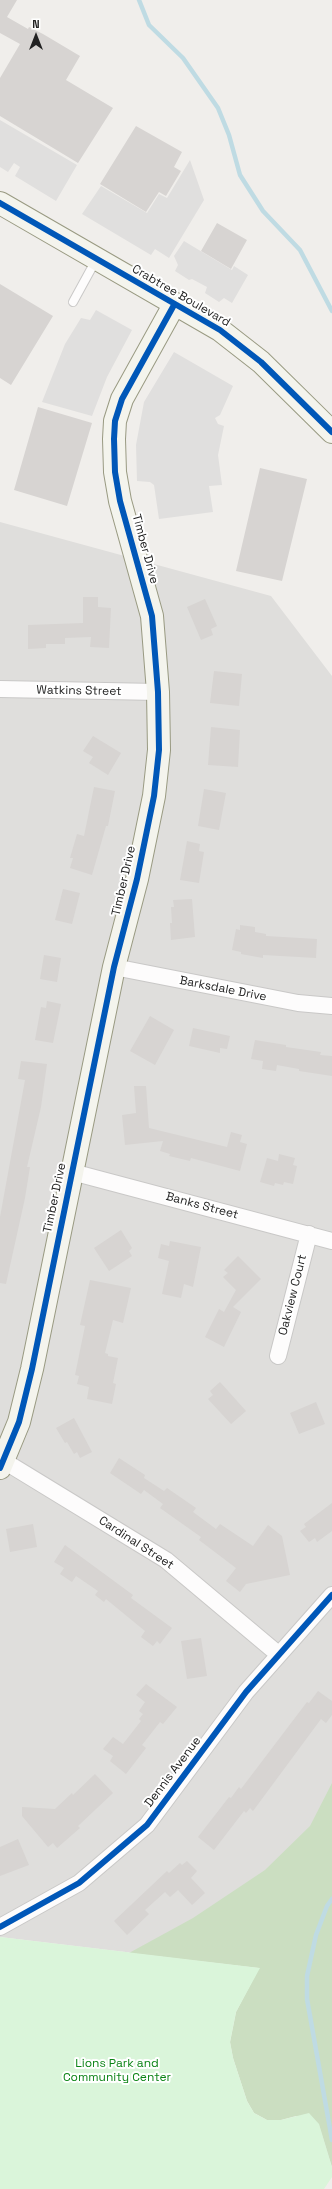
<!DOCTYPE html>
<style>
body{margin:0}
#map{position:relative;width:332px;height:2189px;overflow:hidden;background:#f0eeeb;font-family:"Space Grotesk",sans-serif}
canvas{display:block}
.north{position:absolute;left:16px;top:16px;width:40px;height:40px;-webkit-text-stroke:3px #fff;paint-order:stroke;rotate:0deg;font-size:11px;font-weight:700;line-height:16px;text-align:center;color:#222}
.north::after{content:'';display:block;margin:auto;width:14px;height:18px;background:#222;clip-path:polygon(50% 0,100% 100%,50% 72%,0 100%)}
</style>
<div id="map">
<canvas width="332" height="2189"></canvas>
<div class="north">N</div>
</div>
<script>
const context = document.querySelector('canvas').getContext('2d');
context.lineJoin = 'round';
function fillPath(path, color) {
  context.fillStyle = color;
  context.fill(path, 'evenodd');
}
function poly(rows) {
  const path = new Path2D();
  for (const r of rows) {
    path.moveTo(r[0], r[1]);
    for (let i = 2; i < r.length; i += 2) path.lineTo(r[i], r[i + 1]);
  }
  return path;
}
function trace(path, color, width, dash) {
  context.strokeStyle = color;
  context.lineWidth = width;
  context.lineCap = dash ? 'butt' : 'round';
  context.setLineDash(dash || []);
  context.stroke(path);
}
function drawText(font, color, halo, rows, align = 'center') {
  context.font = font + ' "Space Grotesk",sans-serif';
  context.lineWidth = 4;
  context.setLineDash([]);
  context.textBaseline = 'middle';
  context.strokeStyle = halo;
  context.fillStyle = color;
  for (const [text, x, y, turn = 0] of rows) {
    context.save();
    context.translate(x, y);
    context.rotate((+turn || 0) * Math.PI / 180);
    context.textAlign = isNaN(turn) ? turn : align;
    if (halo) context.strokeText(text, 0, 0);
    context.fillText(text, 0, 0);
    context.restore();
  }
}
fillPath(poly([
 [0,522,271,596,332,676,332,2167,259,1968,0,1937]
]), '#dfdedc');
fillPath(poly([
 [332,1783,332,2167,319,2125,296,2116,281,2120,267,2120,254,2113,247,2101,233,2058,230,2042,236,2012,259,1968,129,1953,193,1918,265,1870,310,1826]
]), '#cbdec1');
fillPath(poly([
 [0,1937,260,1968,236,2012,230,2042,233,2058,247,2101,254,2113,267,2120,281,2120,309,2113,319,2124,332,2167,332,2177,324,2189,0,2189]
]), '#daf5da');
fillPath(poly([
 [0,120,77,165,56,201,15,176,20,167,14,163,8,172,0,167],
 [190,160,204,200,169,258,155,249,151,255,82,214,101,186,147,213,159,194,167,198],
 [184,241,232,270,234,266,248,275,232,303,224,298,219,302,205,293,207,287,192,279,189,280,175,271,178,265,174,256],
 [96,310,132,330,107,377,92,416,42,402,65,344,81,318,90,320],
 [174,352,233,386,220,415,215,418,218,424,224,426,218,455,222,485,209,486,213,512,159,519,154,485,150,482,137,481,136,445,144,402]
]), '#e0dfde');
trace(poly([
 [139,0,149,25,183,58,218,108,229,135,240,175,263,211,300,250,332,311],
 [332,1899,327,1906,316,1935,307,1976,307,1999,332,2140]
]), '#bfdbe3', 4.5);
fillPath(poly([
 [0,0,17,0,7,17,28,29,29,27,43,34,80,56,66,80,113,108,78,163,0,116,0,78,20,44,0,33],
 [136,126,182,152,174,167,181,171,166,196,159,192,146,212,100,184],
 [217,223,247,240,231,269,201,251],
 [0,284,53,316,11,385,0,378],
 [38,407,92,423,67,506,14,490],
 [260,468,307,479,282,581,236,571],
 [83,597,98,597,98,607,111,608,109,648,90,647,91,637,65,638,65,644,46,644,46,648,28,649,28,625,83,623],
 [205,599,217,626,211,629,213,635,201,640,187,607],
 [214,671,242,674,239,706,210,703],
 [211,727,240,730,238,767,208,765],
 [93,736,121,753,108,775,89,763,93,757,83,751],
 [94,787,115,791,108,826,106,826,92,875,70,868,73,858,70,858,77,834,84,836],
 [204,789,226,793,219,830,198,826],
 [187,841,200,844,199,851,204,852,199,883,180,880],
 [63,889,80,893,72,924,55,920],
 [192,899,195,937,171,940,170,923,172,923,171,907,174,907,173,900],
 [240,925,255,927,255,932,266,934,266,936,317,939,316,958,263,955,263,958,241,954,241,952,232,950,236,929,240,930],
 [44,955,61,958,57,982,40,979],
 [47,1001,61,1004,53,1043,35,1040,41,1007,46,1008],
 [150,1016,174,1030,155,1065,130,1051],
 [193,1028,230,1036,227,1049,220,1048,220,1053,189,1046],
 [255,1040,286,1045,286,1047,321,1052,320,1055,332,1056,332,1076,299,1071,299,1069,277,1065,276,1071,262,1069,263,1061,251,1059],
 [21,1061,47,1064,41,1107,27,1167,30,1167,25,1198,6,1284,0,1283,0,1217,25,1080,18,1079],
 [134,1086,146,1086,149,1128,227,1147,231,1132,242,1135,240,1142,247,1144,240,1171,191,1158,190,1161,169,1156,170,1154,160,1151,163,1141,125,1145,122,1115,136,1113],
 [279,1154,295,1158,293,1165,297,1166,293,1184,284,1182,283,1185,275,1183,274,1186,260,1182,267,1158,278,1161],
 [121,1230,132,1248,129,1251,132,1256,109,1271,94,1248],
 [170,1241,201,1247,193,1287,184,1284,181,1298,162,1294,169,1261,158,1258,161,1244,169,1246],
 [238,1256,261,1279,233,1307,241,1312,224,1347,205,1337,219,1309,224,1312,236,1290,223,1277,228,1273,224,1270],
 [90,1280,131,1288,123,1323,113,1320,105,1353,108,1354,108,1356,118,1358,113,1383,116,1384,112,1404,87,1399,89,1387,77,1384,79,1376,75,1375,85,1326,80,1325],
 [220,1382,246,1411,231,1424,208,1399,213,1395,210,1391],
 [316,1402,325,1424,299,1434,290,1413],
 [74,1418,92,1452,80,1458,77,1452,74,1454,67,1442,65,1443,56,1428],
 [119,1458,145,1475,144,1478,164,1491,167,1488,196,1508,193,1512,216,1529,220,1524,253,1546,268,1525,282,1536,290,1575,246,1584,240,1592,226,1581,236,1568,199,1540,201,1537,160,1508,163,1504,144,1490,141,1494,110,1473],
 [332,1503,332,1531,317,1542,315,1538,309,1542,300,1531,306,1527,304,1524],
 [33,1524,37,1547,10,1552,6,1529],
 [65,1545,133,1595,131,1598,172,1628,160,1644,157,1641,153,1646,141,1637,145,1631,106,1599,104,1602,95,1595,98,1591,76,1576,72,1582,60,1574,64,1568,54,1562],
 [201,1638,207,1676,187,1679,181,1641],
 [146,1684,177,1707,163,1724,160,1722,142,1745,146,1748,126,1774,110,1761,113,1756,103,1749,113,1737,123,1744,141,1721,139,1719,143,1714,139,1711,145,1702,136,1695],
 [318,1691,332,1701,332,1715,326,1723,321,1719,253,1811,250,1808,246,1813,244,1811,214,1850,198,1837,229,1797,231,1798,239,1787,241,1789,307,1702,309,1703],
 [95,1774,113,1793,78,1826,80,1828,57,1848,53,1843,48,1847,22,1816,22,1807,55,1809,72,1793,73,1795],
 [18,1839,29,1865,0,1876,0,1847],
 [187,1861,197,1871,191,1878,205,1893,192,1905,178,1890,170,1897,165,1892,145,1910,149,1914,127,1935,114,1921,167,1871,169,1873,180,1863,182,1865]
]), '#d7d4d2');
const lane = poly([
 [73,302,96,260]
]);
const street = poly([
 [0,689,158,692],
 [114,967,298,1003,332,1006],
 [72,1172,332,1241],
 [278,1356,309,1234],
 [4,1461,166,1560,278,1654],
 [0,1927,79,1883,147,1825,246,1692,332,1595]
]);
const secondary = poly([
 [0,203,220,330,261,362,332,432],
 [0,1468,19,1422,32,1369,114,967,137,879,154,796,159,750,158,692,152,616,120,501,115,472,114,439,115,421,122,399,174,305]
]);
trace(lane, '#c9c8c7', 10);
trace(street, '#c9c8c7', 18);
trace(secondary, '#999a82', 24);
trace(lane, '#fdfcfc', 8);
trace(street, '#fdfcfc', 16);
trace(secondary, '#f4f4ed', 22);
trace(poly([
 [0,203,220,330,261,362,332,432],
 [0,1468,19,1422,32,1369,114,967,137,879,154,796,159,750,158,692,152,616,120,501,115,472,114,439,115,421,122,399,174,305],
 [0,1927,79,1883,147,1825,246,1692,332,1595]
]), '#0057b8', 6);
drawText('12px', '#222', '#fff', [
 ["Crabtree Boulevard",181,296,30],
 ["Timber Drive",145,549,75],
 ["Watkins Street",79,691,1],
 ["Timber Drive",124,881,-77],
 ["Barksdale Drive",223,989,11],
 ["Timber Drive",55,1198,-78],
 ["Banks Street",202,1206,15],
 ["Oakview Court",293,1295,-76],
 ["Cardinal Street",136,1543,33],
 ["Dennis Avenue",173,1772,-53]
]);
drawText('12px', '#0c8416', '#fff', [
 ["Lions Park and",117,2064],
 ["Community Center",117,2078]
]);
</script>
